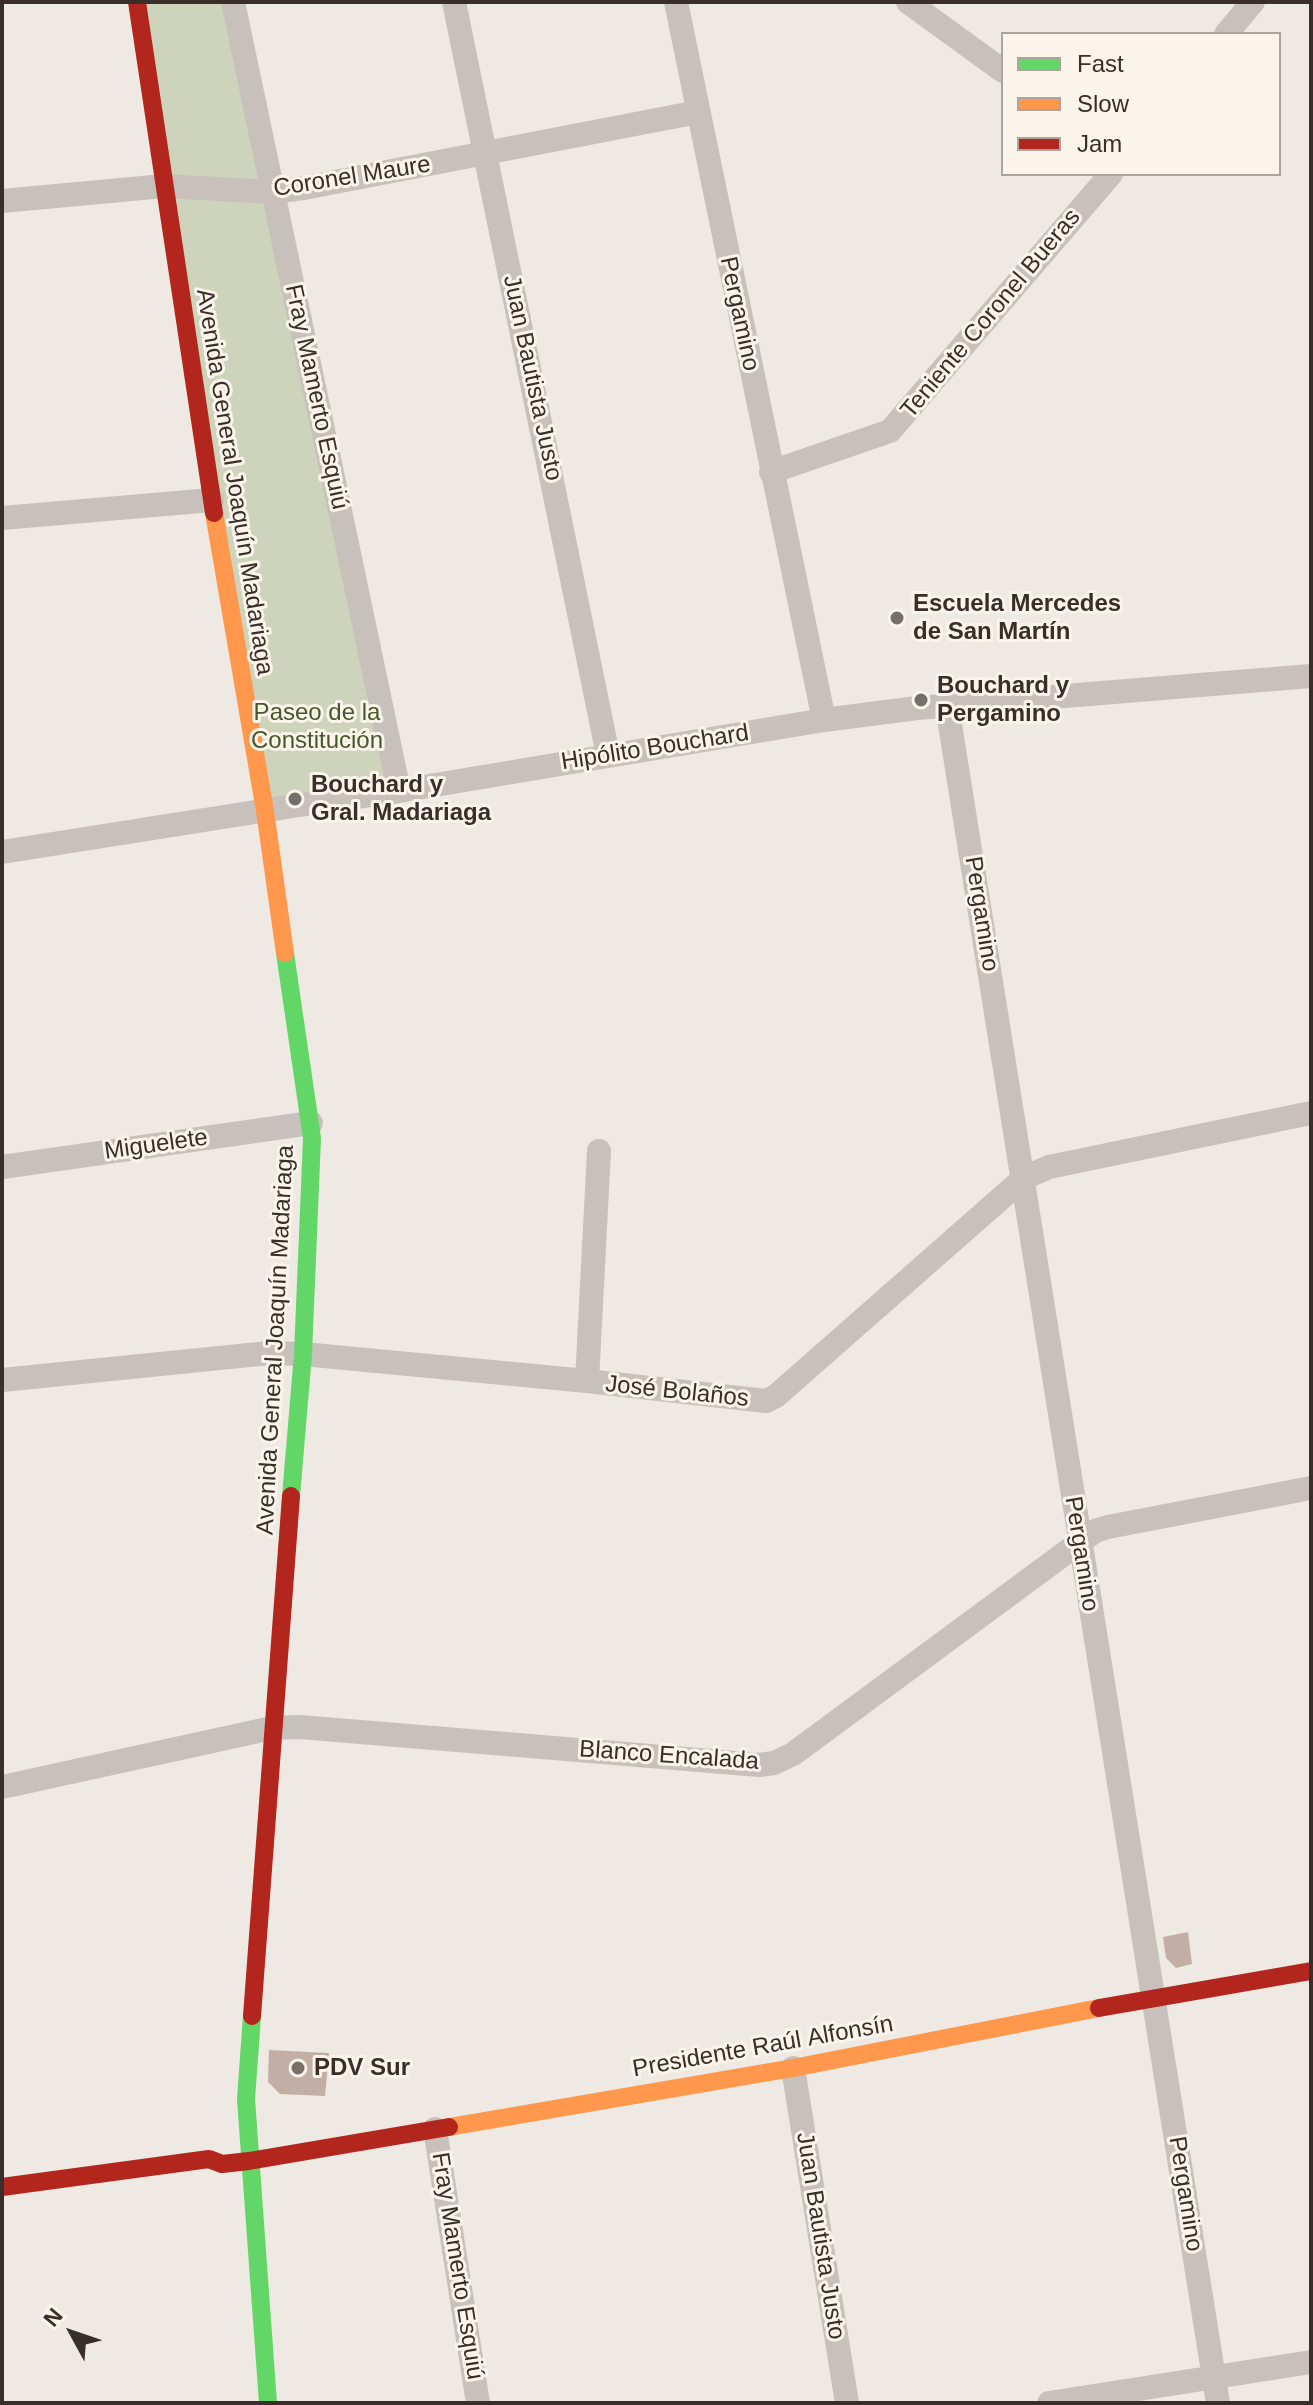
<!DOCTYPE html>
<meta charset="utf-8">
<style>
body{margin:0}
#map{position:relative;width:1313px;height:2405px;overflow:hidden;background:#eee9e2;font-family:Helvetica,sans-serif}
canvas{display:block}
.frame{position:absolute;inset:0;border:4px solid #392e29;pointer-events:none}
.legend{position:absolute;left:1001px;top:32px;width:280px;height:144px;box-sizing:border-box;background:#faf4ea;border:2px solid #ada59d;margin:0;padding:10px 14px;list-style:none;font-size:24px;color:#392e29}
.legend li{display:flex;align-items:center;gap:16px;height:40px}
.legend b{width:40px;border:2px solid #ada59d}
.north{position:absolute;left:32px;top:2293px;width:80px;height:80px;-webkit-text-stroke:6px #faf4ea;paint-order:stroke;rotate:310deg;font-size:22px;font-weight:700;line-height:32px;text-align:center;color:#392e29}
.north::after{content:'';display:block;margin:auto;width:28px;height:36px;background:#392e29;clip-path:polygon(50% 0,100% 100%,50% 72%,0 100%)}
</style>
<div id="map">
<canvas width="1313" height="2405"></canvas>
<div class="frame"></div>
<ul class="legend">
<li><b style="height:10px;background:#63d668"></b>Fast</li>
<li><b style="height:10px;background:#ff974d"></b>Slow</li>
<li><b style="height:10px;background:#b3261e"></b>Jam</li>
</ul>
<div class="north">N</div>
</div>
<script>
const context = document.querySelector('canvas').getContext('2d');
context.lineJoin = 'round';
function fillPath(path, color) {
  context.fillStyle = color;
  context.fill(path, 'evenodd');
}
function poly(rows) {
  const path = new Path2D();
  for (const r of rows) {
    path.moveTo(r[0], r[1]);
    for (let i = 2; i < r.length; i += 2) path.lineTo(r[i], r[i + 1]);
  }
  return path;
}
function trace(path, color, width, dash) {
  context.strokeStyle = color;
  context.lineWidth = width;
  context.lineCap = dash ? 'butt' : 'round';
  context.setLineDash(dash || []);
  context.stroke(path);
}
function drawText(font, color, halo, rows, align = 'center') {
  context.font = font + ' Helvetica,sans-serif';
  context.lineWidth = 6;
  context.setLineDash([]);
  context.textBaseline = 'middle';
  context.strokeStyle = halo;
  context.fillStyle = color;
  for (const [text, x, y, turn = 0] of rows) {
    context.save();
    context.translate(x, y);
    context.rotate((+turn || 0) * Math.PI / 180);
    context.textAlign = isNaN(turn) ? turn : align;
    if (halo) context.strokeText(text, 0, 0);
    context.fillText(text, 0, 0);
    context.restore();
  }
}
fillPath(poly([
 [137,2,233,2,399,791,265,811]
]), '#ced4bc');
fillPath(poly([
 [1188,1932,1192,1964,1176,1968,1166,1958,1163,1937],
 [269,2050,329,2053,325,2096,280,2094,268,2082]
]), '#c2aea4');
trace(poly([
 [233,2,399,791],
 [454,2,608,755],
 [676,2,824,720],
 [908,2,1003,71],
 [1226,34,1253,2],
 [2,201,164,186,272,192,304,188,698,112],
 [771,472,890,431,1111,174],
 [2,518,212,500],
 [947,706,1218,2403],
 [2,852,293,806,399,791,824,720,917,708,1311,676],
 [2,1167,311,1123],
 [2,1380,269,1353,303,1354,587,1381,766,1401,776,1396,1024,1178,1049,1167,1311,1113],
 [587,1381,599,1151],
 [2,1787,272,1728,300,1727,759,1765,774,1763,793,1754,1095,1531,1108,1527,1311,1488],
 [793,2068,847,2403],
 [435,2129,478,2403],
 [1049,2403,1311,2362]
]), '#c8c1bb', 24);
trace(poly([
 [285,953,312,1138,303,1354,291,1496],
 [252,2016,246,2099,268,2403]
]), '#63d668', 18);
trace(poly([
 [214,513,265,811,285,953],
 [449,2127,793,2068,1099,2008]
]), '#ff974d', 18);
trace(poly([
 [137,2,214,513],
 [1099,2008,1311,1971],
 [252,2016,291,1496],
 [2,2187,209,2159,222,2164,249,2161,449,2127]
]), '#b3261e', 18);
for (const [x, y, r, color] of [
 [897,618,8,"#786f6a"],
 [921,700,8,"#786f6a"],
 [295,799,8,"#786f6a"],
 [298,2068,8,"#786f6a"]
]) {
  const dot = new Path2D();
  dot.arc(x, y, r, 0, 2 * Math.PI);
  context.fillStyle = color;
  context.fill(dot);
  trace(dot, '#faf4ea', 3);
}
drawText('24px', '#392e29', '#faf4ea', [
 ["Coronel Maure",352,177,-9],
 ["Pergamino",739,314,78],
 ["Teniente Coronel Bueras",991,314,-50],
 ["Juan Bautista Justo",532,378,78],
 ["Fray Mamerto Esquiú",316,397,78],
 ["Avenida General Joaquín Madariaga",234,482,81],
 ["Hipólito Bouchard",655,748,-9],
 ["Pergamino",981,914,81],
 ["Miguelete",156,1145,-8],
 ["Avenida General Joaquín Madariaga",276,1340,-87],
 ["José Bolaños",677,1392,6],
 ["Pergamino",1081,1554,81],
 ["Blanco Encalada",669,1756,4],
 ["Presidente Raúl Alfonsín",763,2047,-10],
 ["Pergamino",1185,2194,81],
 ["Juan Bautista Justo",820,2236,81],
 ["Fray Mamerto Esquiú",457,2266,81]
]);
drawText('bold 24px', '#392e29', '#faf4ea', [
 ["Escuela Mercedes",913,604],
 ["de San Martín",913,632],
 ["Bouchard y",937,686],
 ["Pergamino",937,714],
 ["Bouchard y",311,785],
 ["Gral. Madariaga",311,813],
 ["PDV Sur",314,2068]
], 'left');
drawText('24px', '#46572c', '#faf4ea', [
 ["Paseo de la",317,713],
 ["Constitución",317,741]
]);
</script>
